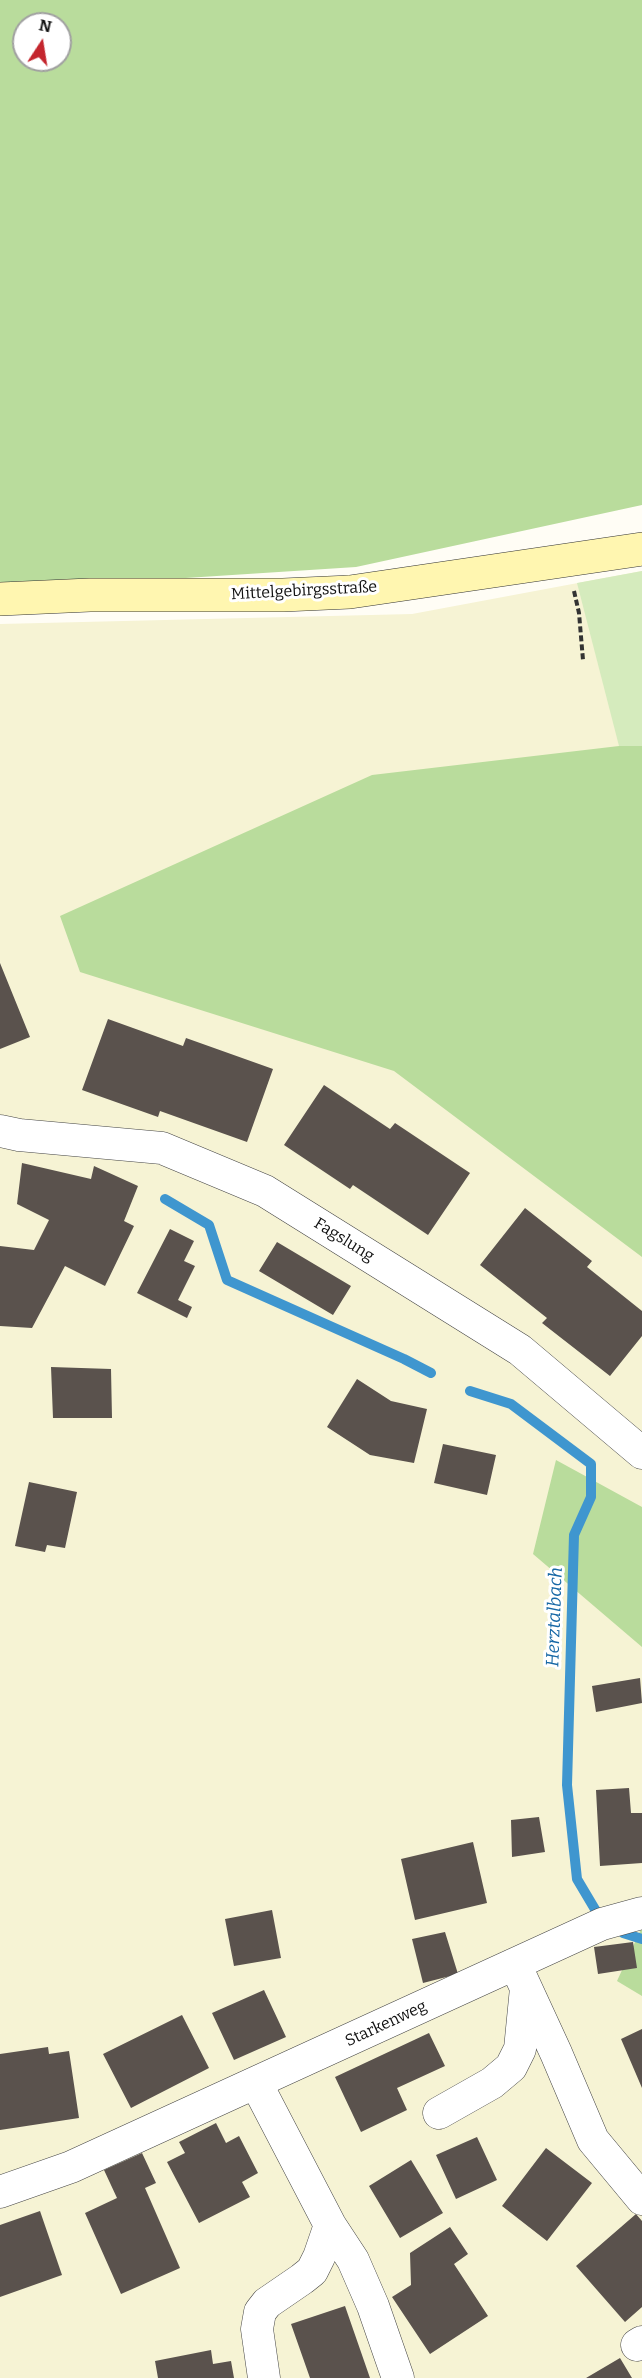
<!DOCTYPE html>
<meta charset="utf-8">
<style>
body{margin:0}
#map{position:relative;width:642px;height:2378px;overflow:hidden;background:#fffdf5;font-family:Bitter,serif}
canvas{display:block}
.north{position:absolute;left:12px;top:12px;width:60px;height:60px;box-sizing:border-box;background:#fff;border:2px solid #a0a0a0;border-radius:50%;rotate:12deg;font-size:16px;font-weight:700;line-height:24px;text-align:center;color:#111}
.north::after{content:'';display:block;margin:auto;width:21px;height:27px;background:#c4262e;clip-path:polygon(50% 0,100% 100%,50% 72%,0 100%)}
</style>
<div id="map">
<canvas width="642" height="2378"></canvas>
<div class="north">N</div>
</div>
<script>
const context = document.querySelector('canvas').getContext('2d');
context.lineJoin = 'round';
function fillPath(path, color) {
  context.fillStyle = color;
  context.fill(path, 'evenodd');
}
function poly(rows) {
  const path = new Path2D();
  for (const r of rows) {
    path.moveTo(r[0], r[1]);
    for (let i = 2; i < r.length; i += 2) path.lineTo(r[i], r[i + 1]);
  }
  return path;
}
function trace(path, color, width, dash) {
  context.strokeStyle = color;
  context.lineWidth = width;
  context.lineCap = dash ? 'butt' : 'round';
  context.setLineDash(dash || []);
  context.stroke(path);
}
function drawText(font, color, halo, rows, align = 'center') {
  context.font = font + ' Bitter,serif';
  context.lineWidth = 6;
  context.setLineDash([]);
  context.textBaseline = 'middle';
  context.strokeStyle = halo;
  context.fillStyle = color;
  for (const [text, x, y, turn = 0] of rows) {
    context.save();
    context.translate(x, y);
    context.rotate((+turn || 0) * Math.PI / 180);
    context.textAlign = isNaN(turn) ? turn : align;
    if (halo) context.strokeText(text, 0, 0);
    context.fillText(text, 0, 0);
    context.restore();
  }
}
fillPath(poly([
 [642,571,642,2378,0,2378,0,624,412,614]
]), '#f6f3d4');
fillPath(poly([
 [642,571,642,746,619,746,577,583]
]), '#d5ebbd');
fillPath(poly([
 [0,0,642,0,642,505,356,567,0,590],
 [24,24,60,24,60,60,24,60],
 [619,746,642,746,642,1257,394,1071,80,972,60,916,372,775],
 [556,1460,642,1507,642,1647,533,1554],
 [642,1927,642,1996,617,1981]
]), '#b9dc9c');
trace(poly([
 [165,1199,209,1225,227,1280,404,1359,431,1373],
 [470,1391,511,1404,591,1464,591,1497,574,1535,567,1785,577,1879,596,1911],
 [623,1933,642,1939]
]), '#3f96cf', 10);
fillPath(poly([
 [0,963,30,1037,0,1049],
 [108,1019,183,1046,186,1038,273,1069,247,1142,160,1111,158,1117,82,1090],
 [324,1085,390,1129,395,1123,470,1173,428,1235,353,1185,350,1189,284,1145],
 [22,1163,91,1179,94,1166,138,1186,124,1221,134,1226,105,1286,65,1266,32,1328,0,1326,0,1246,34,1250,49,1220,17,1204],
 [525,1208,592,1261,587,1267,642,1311,642,1336,610,1376,542,1323,547,1318,480,1265],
 [170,1229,194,1241,184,1261,195,1266,178,1300,192,1307,187,1318,137,1293],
 [277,1242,351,1286,333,1315,259,1271],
 [51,1367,111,1369,112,1418,53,1418],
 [357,1379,391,1401,427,1409,414,1463,370,1455,327,1427],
 [443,1444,496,1455,487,1495,434,1483],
 [29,1482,77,1492,65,1548,47,1545,45,1552,15,1546],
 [640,1678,642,1703,596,1712,592,1686],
 [629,1788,631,1813,642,1813,642,1863,600,1866,596,1790],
 [539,1817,545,1852,512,1857,511,1820],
 [473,1842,487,1903,415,1920,401,1859],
 [272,1910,281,1958,234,1966,225,1919],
 [445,1932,458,1974,423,1983,412,1939],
 [633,1942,637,1968,598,1974,594,1947],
 [264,1990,286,2037,234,2060,212,2013],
 [182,2015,209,2068,131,2108,103,2054],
 [642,2029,642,2088,621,2039],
 [429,2033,445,2066,397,2088,407,2110,361,2132,335,2077],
 [48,2047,49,2054,69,2051,79,2118,0,2130,0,2054],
 [216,2123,226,2143,239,2136,258,2173,242,2182,250,2197,199,2223,167,2162,185,2153,179,2142],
 [477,2137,497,2180,456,2199,436,2155],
 [546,2148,592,2183,547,2241,502,2206],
 [142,2153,156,2183,145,2188,180,2268,121,2294,85,2213,117,2198,104,2170],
 [411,2160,443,2213,400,2238,369,2186],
 [40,2211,62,2275,0,2297,0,2225],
 [636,2214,642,2221,642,2307,625,2322,576,2266],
 [450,2227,468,2254,454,2264,488,2316,430,2354,392,2297,411,2285,410,2253],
 [345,2306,370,2378,310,2378,291,2324],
 [211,2350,213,2364,231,2361,234,2378,158,2378,155,2361],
 [620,2358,632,2378,586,2378]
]), '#5a524d');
const minor = poly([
 [0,1131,19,1135,162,1148,265,1191,520,1350,642,1453],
 [515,1964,556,2053,593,2140,642,2199],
 [256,2083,330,2225,353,2260,373,2306,398,2378],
 [439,2113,492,2083,511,2067,520,2049,526,1988],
 [0,2192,71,2167,602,1924,642,1913],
 [637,2345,642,2342],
 [264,2378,257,2329,260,2312,267,2303,302,2279,312,2271,319,2257,330,2225]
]);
const secondary = poly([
 [0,599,90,595,283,595,350,592,642,549]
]);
trace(minor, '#444', 33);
trace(secondary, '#333', 34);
trace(poly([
 [574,591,579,613,583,660]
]), '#333', 4, [6, 3]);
trace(minor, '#fff', 32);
trace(secondary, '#fff6b0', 33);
drawText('16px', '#111', '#fff', [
 ["Mittelgebirgsstraße",304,591,-3],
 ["Fagslung",344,1240,32],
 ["Starkenweg",386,2024,-25]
]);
drawText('italic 18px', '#1768a6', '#fff', [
 ["Herztalbach",555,1617,-88]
]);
</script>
